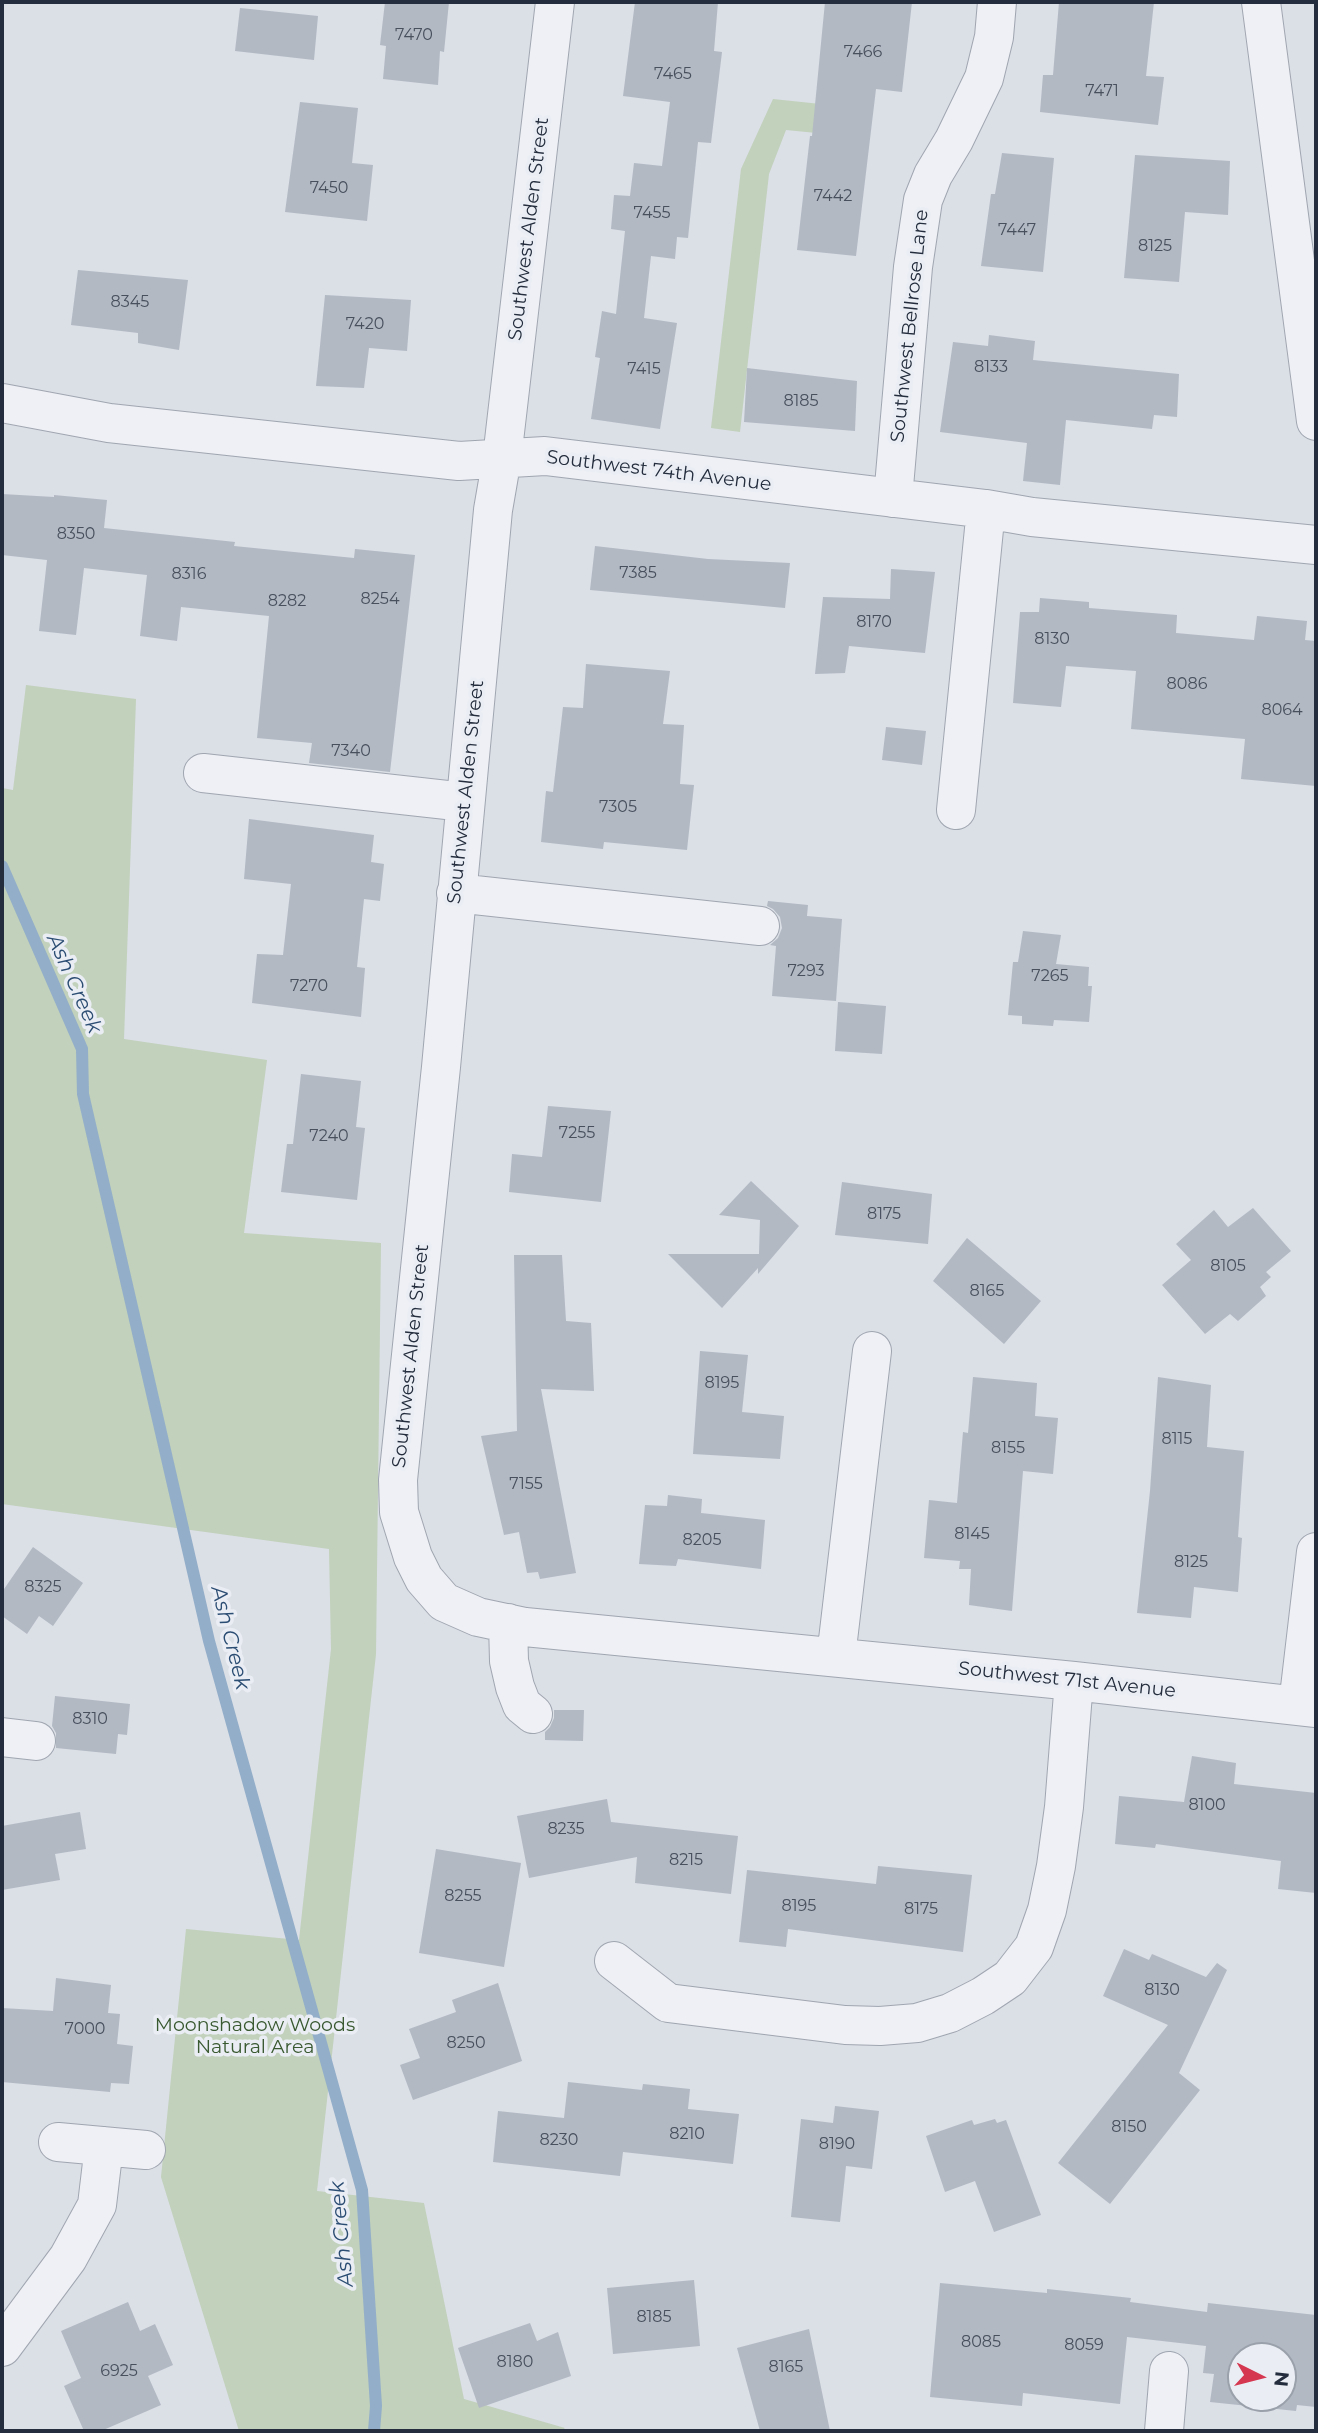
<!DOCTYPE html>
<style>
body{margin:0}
#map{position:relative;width:1318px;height:2433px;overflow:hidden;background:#dbdfe6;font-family:Montserrat,sans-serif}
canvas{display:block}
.frame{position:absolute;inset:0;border:4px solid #242d3d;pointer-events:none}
.north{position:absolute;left:1227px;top:2342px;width:70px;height:70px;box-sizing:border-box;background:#eaeef4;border:2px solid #9ba1ab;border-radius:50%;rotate:96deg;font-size:19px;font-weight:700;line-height:28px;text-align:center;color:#242d3d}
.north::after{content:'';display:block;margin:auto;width:24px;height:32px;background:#d53650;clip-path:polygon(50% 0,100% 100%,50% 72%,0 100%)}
</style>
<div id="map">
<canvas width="1318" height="2433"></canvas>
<div class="frame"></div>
<div class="north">N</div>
</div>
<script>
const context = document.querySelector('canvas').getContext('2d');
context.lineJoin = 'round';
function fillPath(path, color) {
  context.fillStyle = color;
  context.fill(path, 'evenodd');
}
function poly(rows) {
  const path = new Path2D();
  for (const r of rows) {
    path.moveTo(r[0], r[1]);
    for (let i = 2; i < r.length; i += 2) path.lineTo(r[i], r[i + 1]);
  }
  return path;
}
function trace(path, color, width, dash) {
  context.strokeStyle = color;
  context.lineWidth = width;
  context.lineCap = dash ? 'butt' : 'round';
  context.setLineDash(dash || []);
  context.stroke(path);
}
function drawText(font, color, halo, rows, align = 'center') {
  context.font = font + ' Montserrat,sans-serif';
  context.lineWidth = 7;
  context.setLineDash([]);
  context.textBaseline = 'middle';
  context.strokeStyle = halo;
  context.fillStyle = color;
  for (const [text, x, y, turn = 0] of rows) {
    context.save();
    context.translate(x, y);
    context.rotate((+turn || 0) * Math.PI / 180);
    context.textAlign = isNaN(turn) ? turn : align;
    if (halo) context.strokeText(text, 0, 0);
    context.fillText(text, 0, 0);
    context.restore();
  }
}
fillPath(poly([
 [773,99,830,105,827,134,786,130,769,174,740,432,711,428,741,169],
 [26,685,136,699,124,1039,267,1060,244,1233,381,1243,376,1654,317,2191,424,2203,464,2399,565,2428,561,2431,239,2431,161,2177,186,1929,299,1940,331,1649,329,1549,2,1504,4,1096,2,1089,2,788,13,790]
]), '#c1d1bb');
trace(poly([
 [2,866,82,1049,83,1094,209,1641,362,2190,376,2406,374,2431]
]), '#93aec9', 12);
fillPath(poly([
 [385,2,449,2,444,52,440,51,438,85,383,79,386,46,380,45],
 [635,2,718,2,714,51,722,52,711,143,698,142,688,238,677,237,675,259,651,256,644,318,677,323,660,429,591,419,600,358,595,357,602,311,616,314,625,231,611,229,614,195,630,196,634,163,662,166,670,102,623,96],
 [825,2,912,2,902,92,876,89,856,256,797,250,810,136,812,136],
 [1059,2,1154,2,1146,76,1164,77,1158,125,1040,112,1043,75,1053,75],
 [240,8,318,16,314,60,235,51],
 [300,102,358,108,352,163,373,165,367,221,285,212],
 [1002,153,1054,158,1043,272,981,266,991,194,995,194,996,188],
 [1135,155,1230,161,1228,215,1185,212,1179,282,1124,278],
 [78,270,188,280,179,350,138,343,138,333,71,325],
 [325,295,411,300,407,351,369,348,364,388,316,386],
 [989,335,1035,341,1033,360,1179,374,1177,417,1154,415,1152,429,1066,420,1060,485,1023,481,1027,443,940,432,953,342,988,346],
 [747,368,857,381,855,431,744,422],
 [2,494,54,497,54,495,107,500,104,528,235,542,234,546,354,558,355,549,415,555,390,772,309,763,312,743,257,738,269,616,181,607,177,641,140,636,147,575,84,568,76,635,39,631,47,560,2,555],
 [595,546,708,559,790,563,785,608,590,590],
 [891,569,935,572,925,653,849,646,845,673,815,674,823,597,890,599],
 [1040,598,1089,602,1089,608,1177,615,1176,633,1254,640,1257,616,1307,621,1305,640,1316,641,1316,786,1241,779,1245,739,1131,729,1136,671,1066,666,1061,707,1013,703,1020,612,1039,612],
 [586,664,670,671,663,724,684,725,680,784,694,785,687,850,604,842,603,849,541,842,546,791,553,792,563,707,583,708],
 [886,727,926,731,922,765,882,760],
 [249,819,374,835,371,862,384,864,380,901,364,899,357,967,365,968,361,1017,252,1003,257,954,283,955,291,884,244,879],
 [768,901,808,905,807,916,842,919,836,1001,772,996,776,946,770,945,778,938,782,928,780,917,773,909,767,906],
 [1023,931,1061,935,1056,964,1089,967,1088,986,1092,986,1089,1022,1054,1020,1053,1026,1022,1024,1022,1016,1008,1015,1013,962,1018,962],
 [838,1002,886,1006,882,1054,835,1051],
 [301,1074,361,1081,356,1127,365,1128,357,1200,281,1192,287,1144,293,1144],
 [548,1106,611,1111,601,1202,509,1192,512,1154,542,1157],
 [751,1181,799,1226,758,1274,758,1268,722,1308,668,1254,759,1254,760,1220,719,1215],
 [842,1182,932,1194,928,1244,835,1235],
 [1253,1208,1291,1251,1266,1272,1271,1277,1260,1287,1266,1296,1238,1321,1230,1314,1205,1334,1162,1285,1191,1260,1176,1244,1214,1210,1228,1227],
 [967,1238,1041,1301,1004,1344,933,1281],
 [514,1255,562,1255,566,1321,591,1323,594,1391,541,1389,576,1573,540,1579,538,1572,527,1573,519,1532,504,1535,481,1436,517,1431],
 [700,1351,748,1355,742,1412,784,1416,780,1459,693,1454],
 [973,1377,1037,1383,1035,1416,1058,1418,1053,1474,1023,1471,1012,1611,969,1605,971,1569,959,1569,960,1561,924,1558,929,1500,957,1503,963,1432,968,1433],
 [1158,1377,1211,1385,1207,1447,1244,1451,1238,1537,1242,1538,1238,1592,1194,1587,1191,1618,1137,1613,1150,1491],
 [668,1495,702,1499,701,1513,765,1520,761,1569,678,1559,676,1566,639,1564,645,1505,667,1506],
 [33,1547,83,1583,53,1626,39,1616,27,1634,2,1616,2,1592],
 [55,1696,130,1704,127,1735,118,1734,116,1754,56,1748,56,1733,52,1726],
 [554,1710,584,1710,583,1741,545,1740,545,1732,550,1727,554,1718],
 [1192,1756,1236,1763,1234,1784,1316,1793,1316,1893,1278,1889,1281,1861,1156,1844,1155,1848,1115,1844,1119,1796,1184,1802],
 [607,1799,611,1822,738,1836,731,1894,635,1883,637,1857,529,1878,517,1816],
 [80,1812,86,1849,55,1854,60,1880,2,1890,2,1826],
 [436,1849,521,1863,504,1967,419,1953],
 [878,1866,972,1875,963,1952,788,1929,786,1947,739,1942,747,1870,876,1884],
 [1124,1949,1149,1960,1152,1954,1206,1977,1217,1963,1227,1970,1179,2073,1200,2090,1110,2204,1058,2163,1168,2025,1103,1996],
 [56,1978,111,1985,108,2013,120,2014,117,2044,133,2046,129,2084,111,2083,110,2092,2,2082,2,2008,53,2011],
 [498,1983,522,2061,413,2100,400,2065,420,2058,409,2029,456,2012,452,2000],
 [568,2082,642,2090,643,2084,690,2089,688,2109,739,2114,733,2164,623,2152,620,2176,493,2162,498,2111,564,2118],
 [835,2106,879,2111,872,2169,846,2166,840,2222,791,2217,801,2119,833,2123],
 [995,2119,997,2123,1006,2120,1041,2215,994,2232,975,2181,945,2192,926,2136,972,2120,974,2125],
 [694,2280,700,2346,613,2354,607,2288],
 [940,2283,1047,2293,1047,2289,1131,2298,1130,2302,1207,2312,1208,2303,1316,2315,1316,2407,1297,2405,1296,2411,1210,2402,1214,2374,1203,2373,1206,2346,1127,2337,1120,2404,1023,2393,1022,2406,930,2397],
 [1241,2356,1283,2356,1283,2398,1241,2398],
 [128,2302,140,2331,155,2324,173,2365,148,2376,161,2405,101,2431,84,2431,64,2386,81,2378,61,2331],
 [530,2323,537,2341,558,2332,571,2376,479,2408,458,2348],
 [809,2329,830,2431,760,2431,737,2348]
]), '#b2b9c3');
const minor = poly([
 [555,2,502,458,493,510,441,1067,398,1480,399,1512,413,1557,424,1579,444,1602,478,1617,525,1627,1074,1681,1316,1708],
 [1261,2,1316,421],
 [2,403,109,423,459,461,545,456,986,509,1032,517,1316,545],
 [893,498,913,267,923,200,933,175,954,140,984,78,994,37,997,2],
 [203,773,465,802],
 [956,810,986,509],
 [456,893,760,926],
 [508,1623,509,1661,515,1687,522,1705,533,1714],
 [836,1657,872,1351],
 [1298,1705,1316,1552],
 [2,1737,36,1741],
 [614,1961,668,2003,845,2025,880,2026,917,2023,950,2013,983,1996,1010,1978,1034,1947,1047,1910,1056,1866,1064,1807,1074,1681],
 [58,2142,146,2150],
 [2,2347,68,2258,97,2205,104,2146],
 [1164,2431,1169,2371]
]);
trace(minor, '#a0a6b0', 40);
trace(minor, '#eef0f5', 38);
drawText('16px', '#48505e', null, [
 ["7470",414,35],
 ["7466",863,52],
 ["7465",673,74],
 ["7471",1102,91],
 ["7450",329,188],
 ["7442",833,196],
 ["7455",652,213],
 ["7447",1017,230],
 ["8125",1155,246],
 ["8345",130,302],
 ["7420",365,324],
 ["8133",991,367],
 ["7415",644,369],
 ["8185",801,401],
 ["8350",76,534],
 ["7385",638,573],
 ["8316",189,574],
 ["8254",380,599],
 ["8282",287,601],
 ["8170",874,622],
 ["8130",1052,639],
 ["8086",1187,684],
 ["8064",1282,710],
 ["7340",351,751],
 ["7305",618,807],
 ["7293",806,971],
 ["7265",1050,976],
 ["7270",309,986],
 ["7255",577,1133],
 ["7240",329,1136],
 ["8175",884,1214],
 ["8105",1228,1266],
 ["8165",987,1291],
 ["8195",722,1383],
 ["8115",1177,1439],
 ["8155",1008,1448],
 ["7155",526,1484],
 ["8145",972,1534],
 ["8205",702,1540],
 ["8125",1191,1562],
 ["8325",43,1587],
 ["8310",90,1719],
 ["8100",1207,1805],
 ["8235",566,1829],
 ["8215",686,1860],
 ["8255",463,1896],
 ["8195",799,1906],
 ["8175",921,1909],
 ["8130",1162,1990],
 ["7000",85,2029],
 ["8250",466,2043],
 ["8150",1129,2127],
 ["8210",687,2134],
 ["8230",559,2140],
 ["8190",837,2144],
 ["8185",654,2317],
 ["8085",981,2342],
 ["8059",1084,2345],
 ["8180",515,2362],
 ["8165",786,2367],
 ["6925",119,2371]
]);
drawText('19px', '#242d3d', '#eaeef4', [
 ["Southwest Alden Street",529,229,-83],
 ["Southwest Bellrose Lane",910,326,-84],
 ["Southwest 74th Avenue",659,471,7],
 ["Southwest Alden Street",466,792,-84],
 ["Southwest Alden Street",411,1356,-84],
 ["Southwest 71st Avenue",1067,1680,6]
]);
drawText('19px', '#395931', '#eaeef4', [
 ["Moonshadow Woods",255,2025],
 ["Natural Area",255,2047]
]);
drawText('italic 21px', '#2c4d73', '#eaeef4', [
 ["Ash Creek",74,984,66],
 ["Ash Creek",230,1638,76],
 ["Ash Creek",342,2234,-95]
]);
</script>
